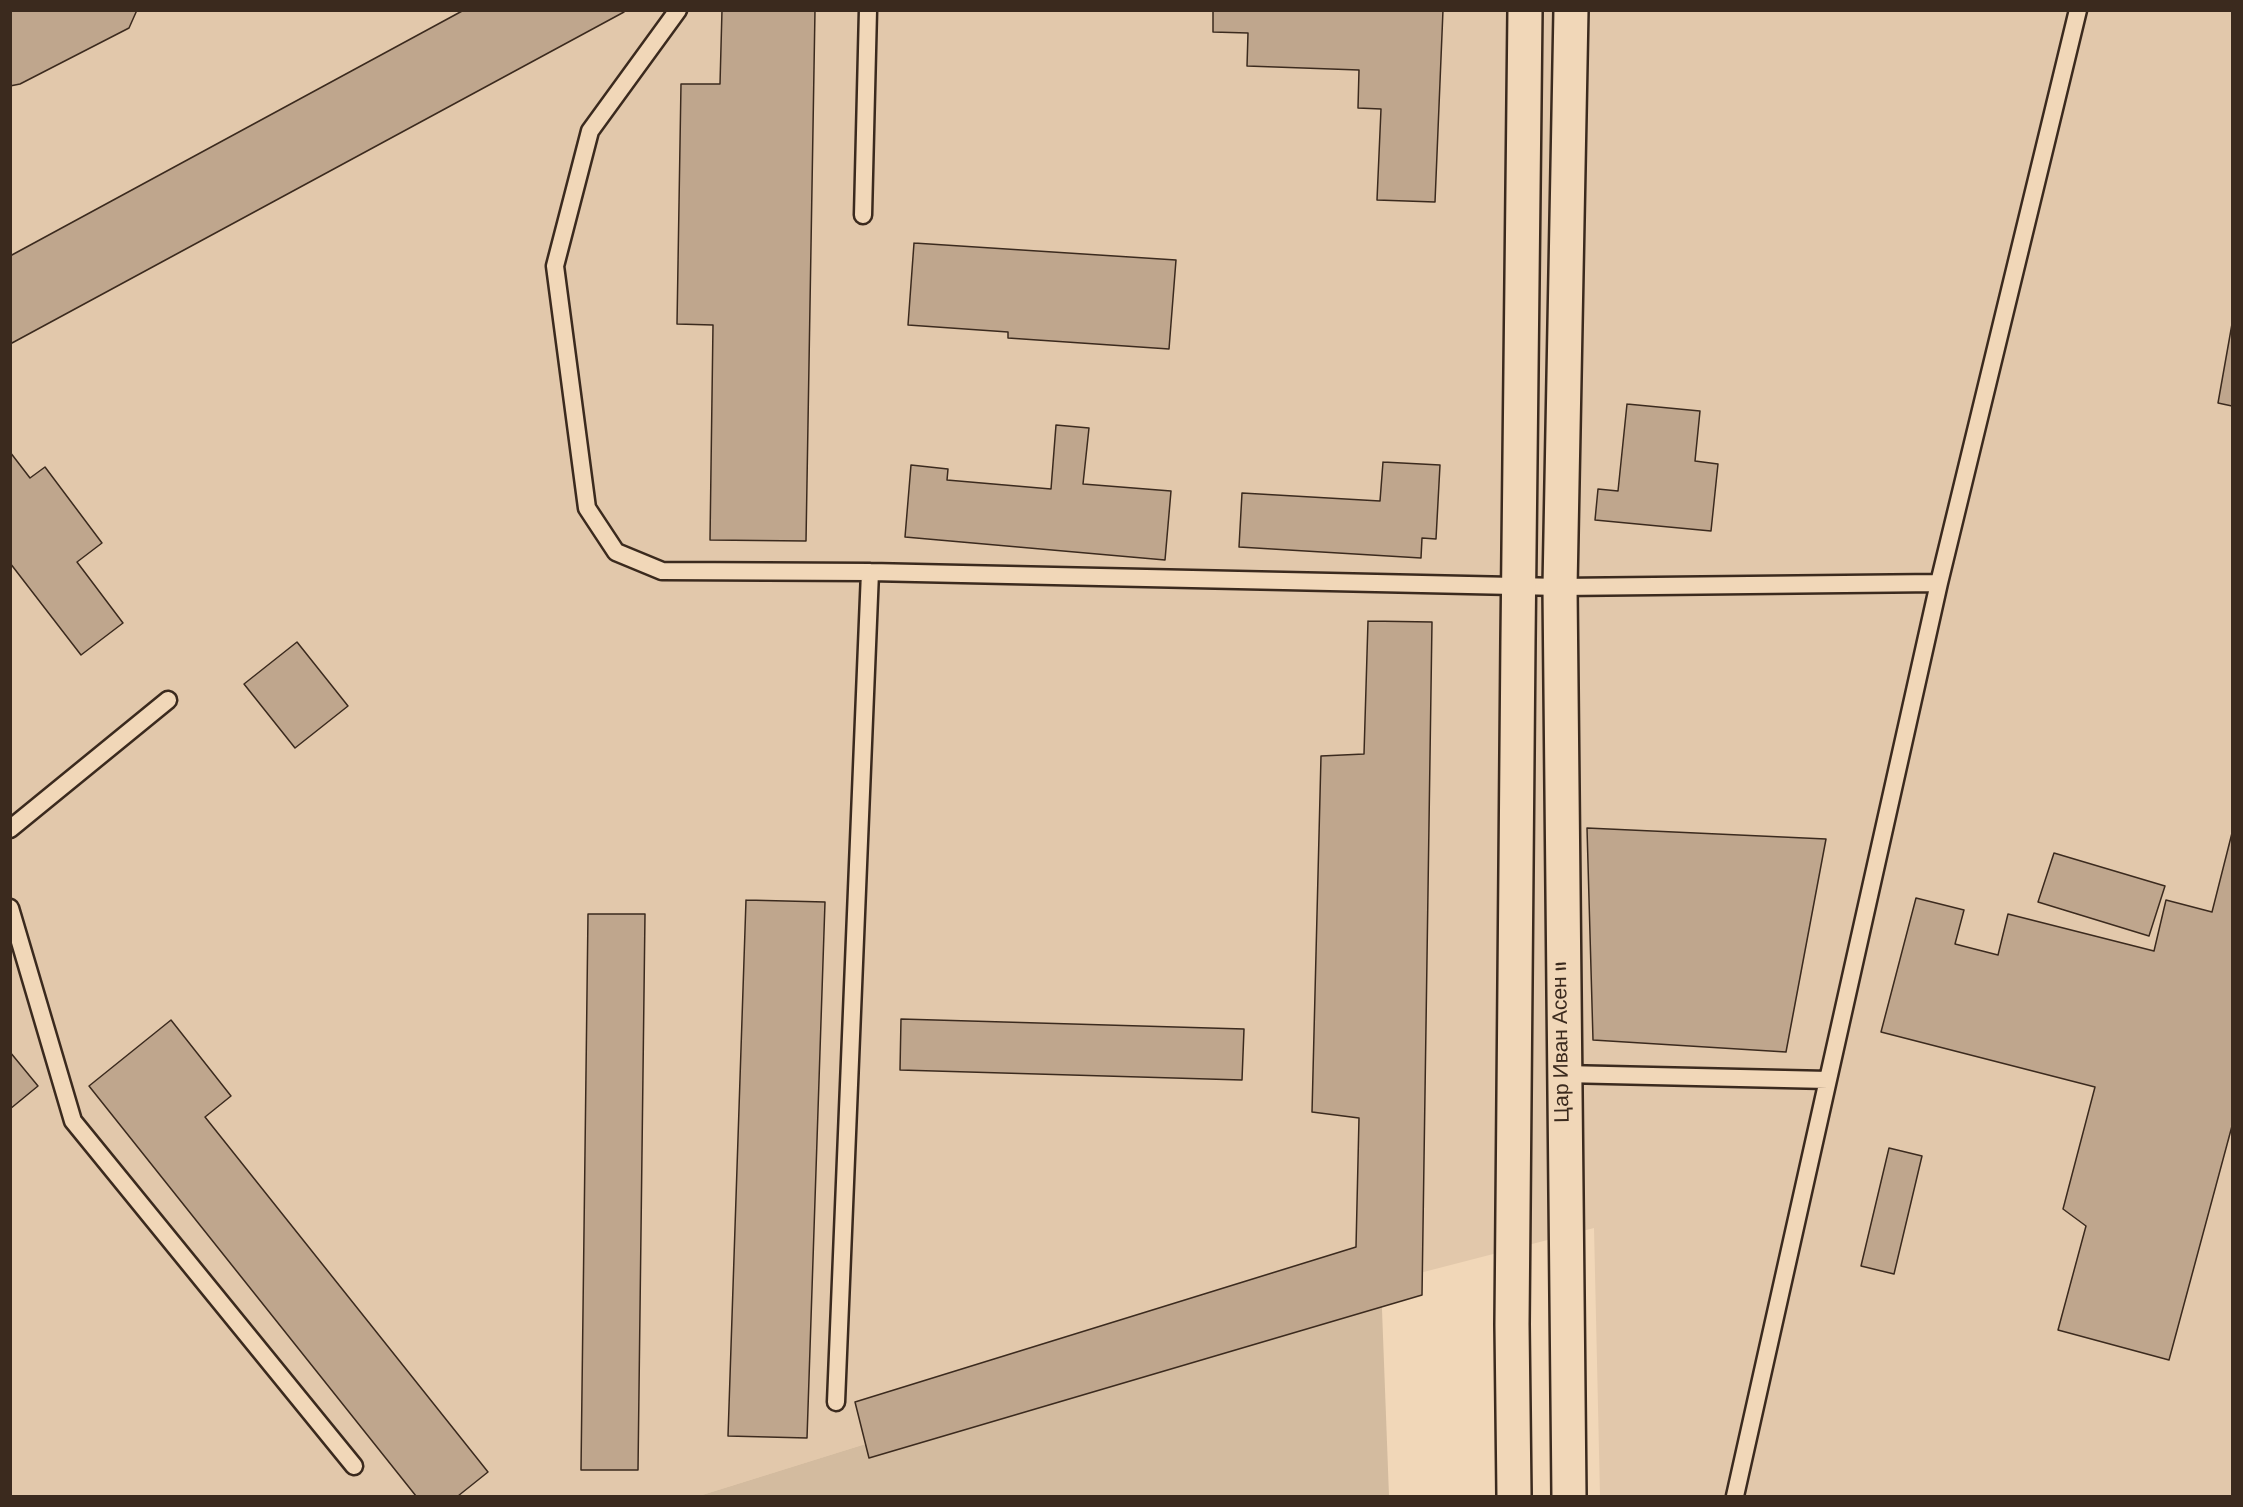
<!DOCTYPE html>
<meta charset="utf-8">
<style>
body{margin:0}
#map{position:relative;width:2243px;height:1507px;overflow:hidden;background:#f1d7b8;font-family:"Gochi Hand",sans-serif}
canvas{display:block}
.frame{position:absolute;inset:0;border:12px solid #3b2a1e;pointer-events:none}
</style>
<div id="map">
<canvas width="2243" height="1507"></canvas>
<div class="frame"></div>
</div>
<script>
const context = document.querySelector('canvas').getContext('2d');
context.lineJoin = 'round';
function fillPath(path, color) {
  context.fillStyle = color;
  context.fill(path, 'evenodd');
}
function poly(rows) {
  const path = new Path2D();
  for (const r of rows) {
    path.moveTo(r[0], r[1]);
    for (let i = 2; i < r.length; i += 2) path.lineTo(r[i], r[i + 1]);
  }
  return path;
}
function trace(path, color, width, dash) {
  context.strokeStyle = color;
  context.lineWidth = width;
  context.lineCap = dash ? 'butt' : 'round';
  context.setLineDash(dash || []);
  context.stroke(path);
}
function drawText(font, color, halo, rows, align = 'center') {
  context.font = font + ' "Gochi Hand",sans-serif';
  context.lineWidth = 4.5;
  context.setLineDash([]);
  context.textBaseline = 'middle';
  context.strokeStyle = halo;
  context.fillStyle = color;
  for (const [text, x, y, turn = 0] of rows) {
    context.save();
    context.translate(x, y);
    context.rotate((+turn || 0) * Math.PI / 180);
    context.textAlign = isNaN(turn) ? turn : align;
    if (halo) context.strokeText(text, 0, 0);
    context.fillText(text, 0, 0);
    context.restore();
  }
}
fillPath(poly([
 [10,11,2232,11,2232,1496,1600,1496,1594,1228,1381,1283,699,1496,11,1496]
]), '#e2c8ab');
fillPath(poly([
 [1381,1283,1389,1496,699,1496]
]), '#d3bb9f');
const building = poly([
 [10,10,137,10,129,28,20,84,10,86,10,10],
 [464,10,623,10,624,12,12,343,10,340,10,256,464,10],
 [722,10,815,10,806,541,710,540,713,325,677,324,681,84,720,84,722,10],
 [1213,10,1443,10,1435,202,1377,200,1381,109,1358,108,1359,70,1247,66,1248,33,1213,32,1213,10],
 [914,243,1176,260,1169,349,1008,338,1008,332,908,325,914,243],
 [2232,324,2232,406,2218,403,2232,324],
 [1627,404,1700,411,1695,461,1718,464,1711,531,1595,520,1598,489,1618,491,1627,404],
 [1056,425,1089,428,1083,484,1171,491,1165,560,905,537,911,465,948,469,947,480,1051,489,1056,425],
 [10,452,30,478,45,467,102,543,77,562,123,623,81,655,10,563,10,452],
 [1383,462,1440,465,1436,539,1422,538,1421,558,1239,547,1242,493,1380,501,1383,462],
 [1368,621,1432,622,1422,1295,869,1458,855,1402,1356,1247,1359,1118,1312,1112,1321,756,1364,754,1368,621],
 [297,642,348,706,295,748,244,684,297,642],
 [1587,828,1826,839,1786,1052,1593,1040,1587,828],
 [2232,833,2232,1126,2169,1360,2058,1330,2086,1226,2063,1209,2095,1087,1881,1032,1916,898,1964,910,1955,944,1998,955,2008,914,2154,951,2166,900,2212,912,2232,833],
 [2054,853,2165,886,2149,936,2038,902,2054,853],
 [746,900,825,902,807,1438,728,1436,746,900],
 [588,914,645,914,638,1470,581,1470,588,914],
 [901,1019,1244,1029,1242,1080,900,1070,901,1019],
 [171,1020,231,1096,205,1117,488,1472,458,1496,416,1496,89,1086,171,1020],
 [10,1052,38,1086,10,1109,10,1052],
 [1889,1148,1922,1156,1894,1274,1861,1266,1889,1148]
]);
fillPath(building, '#bfa68d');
trace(building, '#3b2a1e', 1.5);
const lane = poly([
 [678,10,590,131,555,266,587,508,616,552,662,571,870,572,1560,587,1939,583],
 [863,215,868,10],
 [10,829,168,700],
 [10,908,73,1121,354,1466],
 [1564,1074,1828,1080],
 [836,1402,870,572],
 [1735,1496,1939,583,2078,10]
]);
const secondary = poly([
 [1514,1496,1512,1324,1518,639,1525,10],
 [1569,1496,1560,587,1571,10]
]);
trace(lane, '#3b2a1e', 21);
trace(secondary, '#3b2a1e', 38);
trace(lane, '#f1d7b8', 16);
trace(secondary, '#f1d7b8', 33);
drawText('21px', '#3b2a1e', '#f1d7b8', [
 ["Цар Иван Асен II",1564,1042,-91]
]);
</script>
